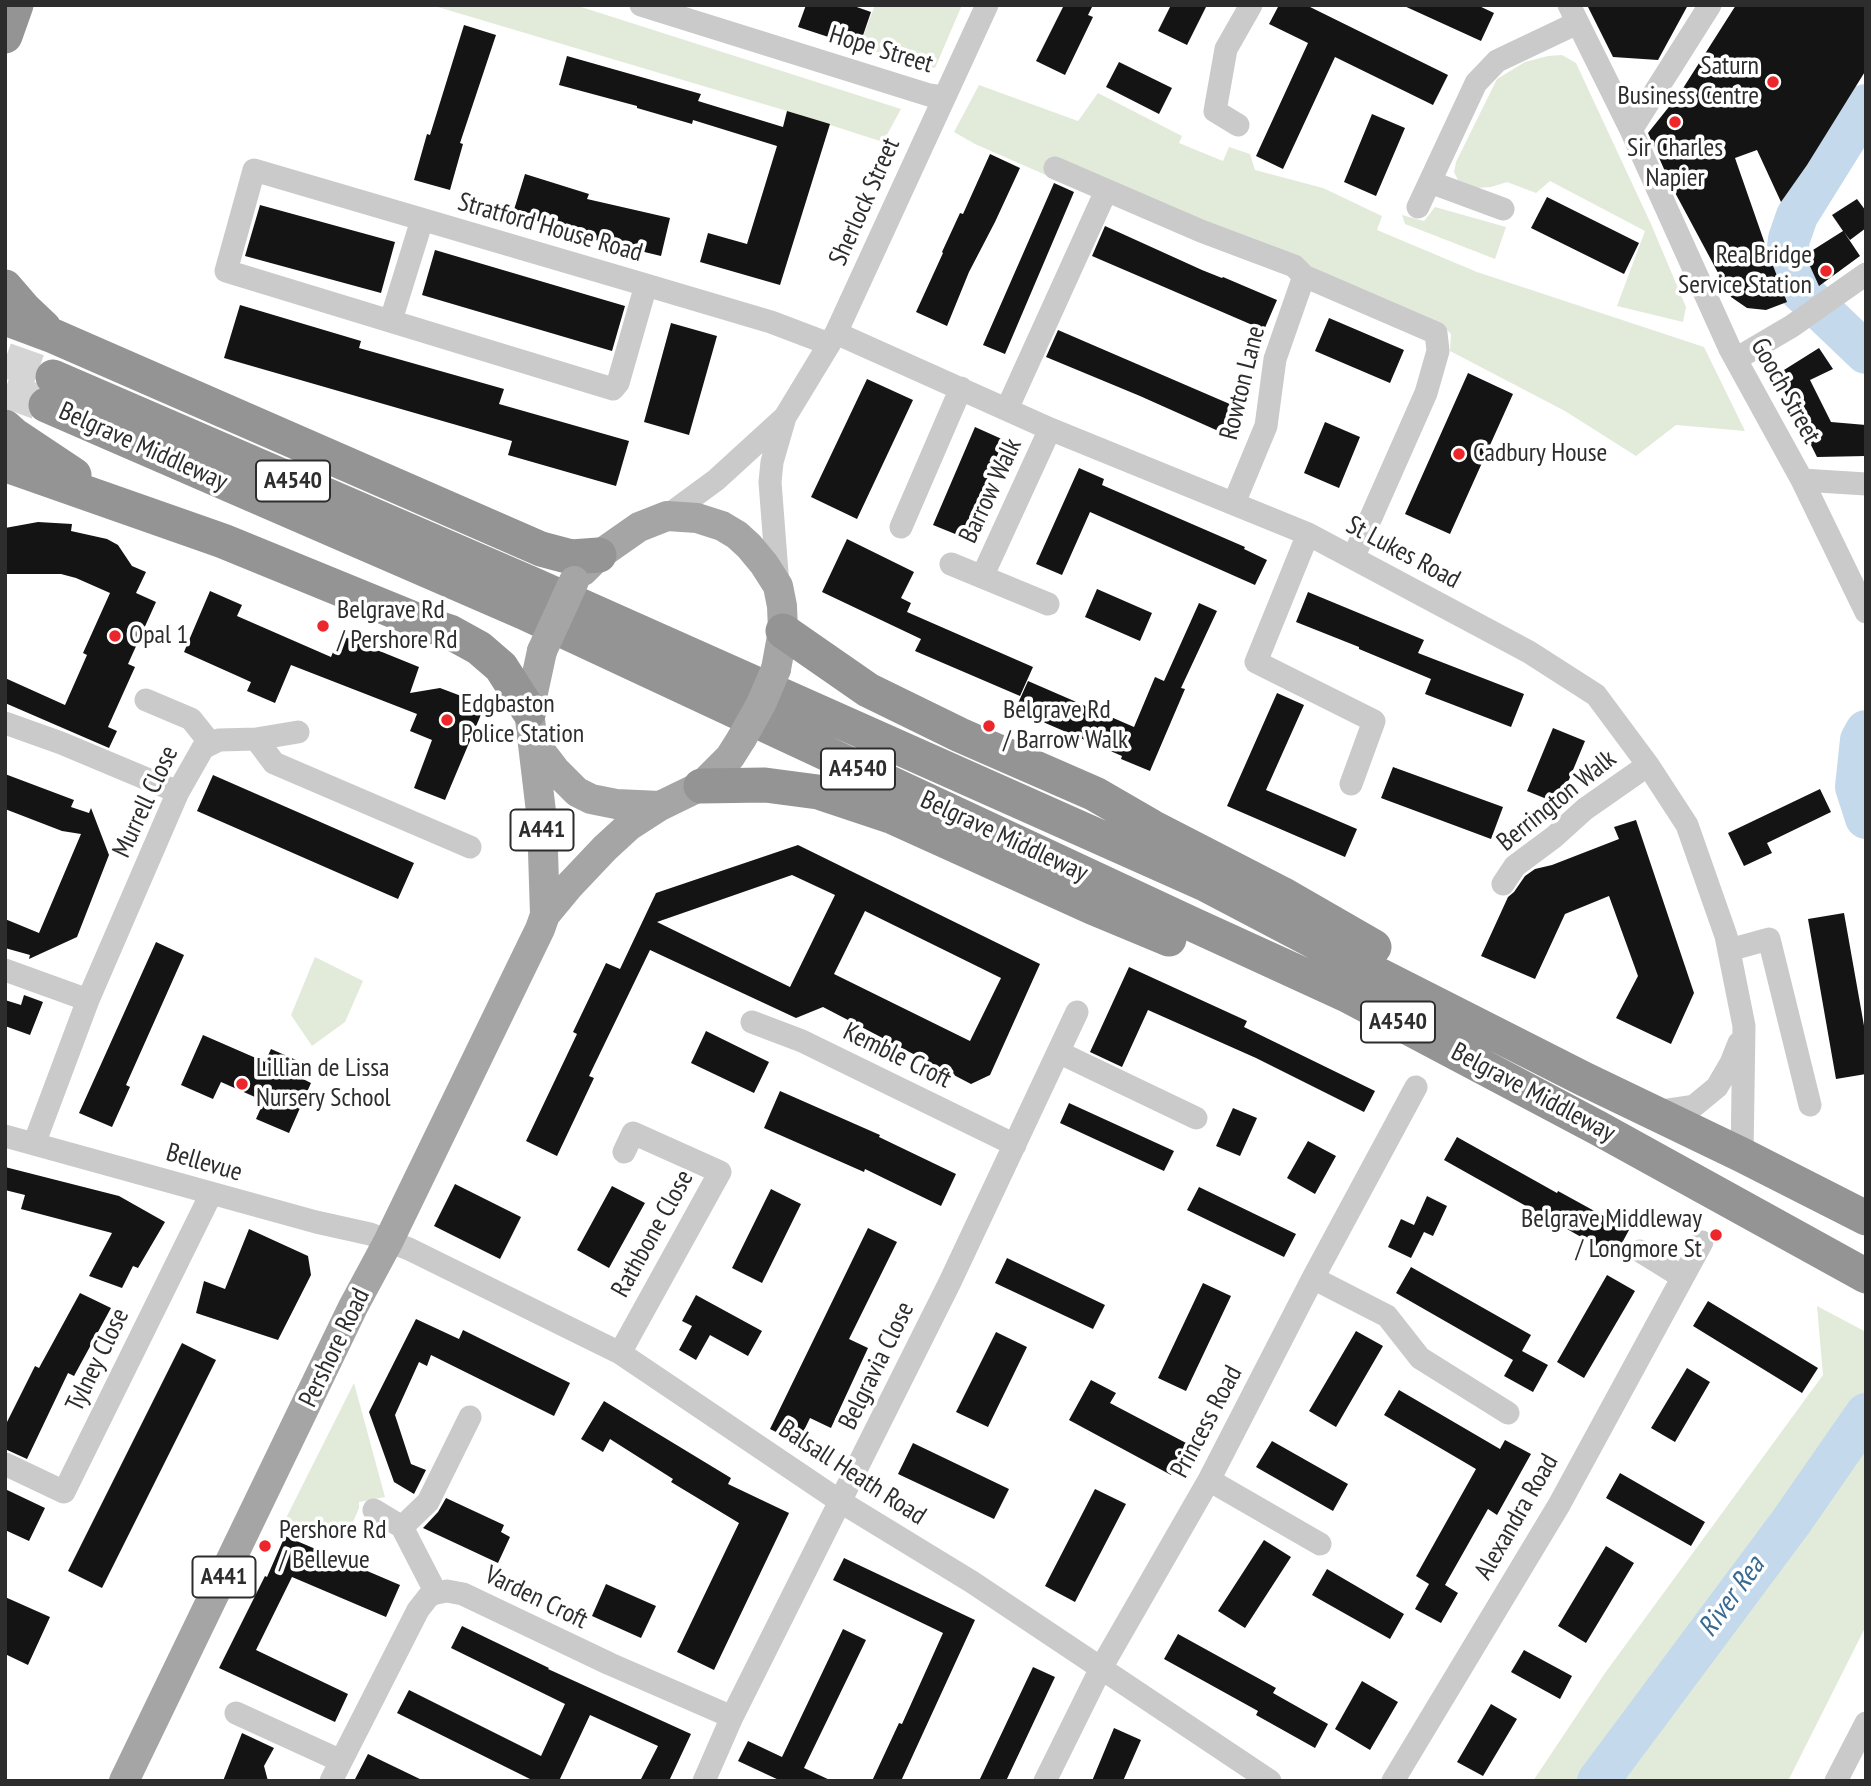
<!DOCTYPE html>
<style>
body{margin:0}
#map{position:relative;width:1871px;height:1786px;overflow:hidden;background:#fff;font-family:"PT Sans Narrow",sans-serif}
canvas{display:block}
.frame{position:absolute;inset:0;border:7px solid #2d2d2d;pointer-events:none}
</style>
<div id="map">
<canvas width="1871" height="1786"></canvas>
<div class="frame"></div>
</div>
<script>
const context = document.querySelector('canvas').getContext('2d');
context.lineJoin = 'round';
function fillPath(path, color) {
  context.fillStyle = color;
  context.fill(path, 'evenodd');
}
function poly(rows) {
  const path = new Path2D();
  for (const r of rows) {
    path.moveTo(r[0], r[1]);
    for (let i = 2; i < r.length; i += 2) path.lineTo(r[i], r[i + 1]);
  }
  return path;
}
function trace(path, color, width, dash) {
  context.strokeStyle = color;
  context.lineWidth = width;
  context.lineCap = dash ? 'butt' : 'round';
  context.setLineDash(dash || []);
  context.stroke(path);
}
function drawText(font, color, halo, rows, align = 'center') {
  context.font = font + ' "PT Sans Narrow",sans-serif';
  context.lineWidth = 7;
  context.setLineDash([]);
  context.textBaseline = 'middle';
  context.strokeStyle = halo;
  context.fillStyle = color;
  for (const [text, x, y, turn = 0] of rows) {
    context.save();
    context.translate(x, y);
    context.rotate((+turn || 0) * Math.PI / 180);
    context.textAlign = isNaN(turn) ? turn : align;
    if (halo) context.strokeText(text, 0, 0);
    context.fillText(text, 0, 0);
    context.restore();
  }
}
fillPath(poly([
 [431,5,575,5,901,109,883,142,787,111],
 [875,5,962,5,935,68,859,47],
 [1562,55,1576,63,1651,224,1686,307,1683,322,1617,306,1645,231,1550,181,1536,193,1507,182,1491,187,1477,188,1458,180,1454,172,1456,162,1497,79,1525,62,1548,56],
 [979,85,1078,121,1098,93,1182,136,1179,143,1223,161,1229,147,1250,154,1255,170,1323,188,1382,216,1377,230,1477,272,1704,347,1745,431,1676,425,1636,456,1565,411,1450,351,1451,334,1442,325,1056,159,1048,176,975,144,954,132],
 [1435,207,1506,227,1495,259,1405,224,1402,215,1424,221],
 [315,957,363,981,345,1022,312,1046,291,1015],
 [1817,1306,1866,1332,1866,1626,1788,1781,1533,1781,1605,1673,1823,1375],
 [354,1383,385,1497,359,1502,359,1508,351,1527,284,1522]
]), '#e2ebd9');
fillPath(poly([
 [1780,213,1810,234,1804,249,1805,255,1819,286,1866,332,1866,375,1823,336,1793,305,1780,288,1772,263,1771,240]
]), '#c4daec');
trace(poly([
 [1866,105,1797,216,1789,239,1787,255,1792,274,1799,289,1866,353],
 [1866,731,1861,740,1856,787,1866,818],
 [1598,1781,1791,1522,1866,1414]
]), '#c4daec', 42);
fillPath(poly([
 [806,5,851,5,871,12,859,47,798,27],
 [1064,5,1093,5,1088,15,1093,17,1065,75,1036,61],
 [1171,5,1207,5,1187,45,1158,31],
 [1279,5,1306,5,1448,75,1433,105,1335,57,1283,169,1256,156,1308,43,1269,24],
 [1402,5,1477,5,1494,13,1481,41],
 [1587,5,1688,5,1658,60,1613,57],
 [1736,5,1866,5,1866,70,1807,165,1781,202,1757,150,1735,158,1765,244,1765,254,1772,263,1787,302,1766,310,1747,308,1731,297,1672,187,1648,133,1680,93],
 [464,25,496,35,460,143,463,144,450,190,414,180,427,134,430,135],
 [567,56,701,94,698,101,783,127,787,111,830,124,780,285,700,262,708,233,747,244,777,146,693,120,692,124,637,108,637,106,559,85],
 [1119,62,1172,88,1159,114,1106,87],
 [1372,114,1405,128,1376,196,1344,182],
 [990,154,1020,168,995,222,969,272,947,326,916,312,943,253,942,252,960,213,963,214],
 [525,174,589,194,587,199,670,218,661,256,599,241,513,213],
 [1054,183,1074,192,1005,354,983,345],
 [1547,197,1639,243,1624,274,1531,228],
 [1857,199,1866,211,1866,228,1850,240,1844,232,1860,256,1819,286,1805,255,1843,231,1832,215],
 [260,205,395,242,381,293,245,256],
 [1105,226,1202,270,1222,278,1223,277,1277,300,1264,330,1092,256],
 [435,250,625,306,612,351,422,295],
 [240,305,361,341,359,348,504,389,499,404,629,441,616,486,508,455,512,441,224,358],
 [1329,318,1404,350,1390,383,1315,351],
 [671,323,717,336,689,435,644,422],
 [1058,330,1246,411,1234,438,1140,396,1046,357],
 [1819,348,1833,369,1810,380,1831,422,1866,425,1866,456,1817,457,1776,375],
 [1468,373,1513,394,1450,534,1405,514],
 [867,379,913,400,857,519,811,497],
 [1325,422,1360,437,1339,488,1304,473],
 [975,427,1004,440,970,519,973,520,965,538,933,525],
 [1079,468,1104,479,1102,485,1245,547,1244,549,1267,560,1255,585,1090,512,1062,575,1036,564],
 [38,522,72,524,71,531,107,539,118,545,132,566,146,572,136,593,156,602,128,664,135,667,108,727,117,731,109,748,5,703,5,678,65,705,87,655,83,653,110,593,76,578,61,574,5,574,5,528],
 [847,539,914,572,901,598,911,603,907,612,1033,667,1020,696,915,651,921,639,822,592],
 [1097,589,1152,613,1140,641,1085,617],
 [210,591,242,605,237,616,331,657,340,635,419,667,410,693,440,688,485,705,445,800,414,788,432,740,410,731,417,714,291,665,275,703,247,691,251,682,184,652],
 [1308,592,1424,640,1418,653,1524,694,1511,727,1425,694,1431,679,1359,649,1359,647,1296,622],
 [1199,603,1217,611,1181,688,1185,689,1150,771,1121,759,1122,756,1015,710,1028,681,1134,727,1155,677,1164,681],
 [1277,693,1304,705,1266,790,1357,829,1345,857,1227,806],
 [1553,728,1585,741,1559,804,1527,791],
 [1393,767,1503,807,1491,839,1381,798],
 [5,774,74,800,71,807,89,813,91,808,109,855,77,937,29,959,30,955,5,948,5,919,39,933,81,834,62,831,5,809],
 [213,775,414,863,398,899,197,811],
 [1820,789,1831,812,1767,843,1772,853,1744,866,1728,833],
 [1636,820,1694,993,1671,1044,1616,1018,1638,976,1609,896,1565,914,1535,979,1481,956,1508,897,1514,892,1525,876,1535,869,1552,865,1619,839,1614,827],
 [798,845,1040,964,990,1075,971,1084,823,1007,796,1018,650,950,589,1076,594,1078,557,1156,526,1141,577,1034,573,1032,606,963,620,969,656,893],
 [792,875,835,895,790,987,657,922],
 [865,911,1001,978,970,1041,834,974],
 [1844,913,1866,1037,1866,1074,1836,1079,1808,919],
 [156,942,184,955,126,1085,130,1087,112,1127,79,1113],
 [1129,967,1247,1021,1244,1027,1375,1091,1364,1112,1256,1058,1148,1010,1122,1067,1090,1052],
 [24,995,43,1002,30,1035,5,1026,5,1000,21,1005],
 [706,1031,769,1062,754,1093,691,1063],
 [203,1035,265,1062,271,1049,303,1063,297,1076,311,1083,289,1133,256,1119,264,1101,221,1082,213,1099,181,1085],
 [780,1091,880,1135,879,1137,956,1174,941,1206,865,1169,864,1172,764,1128],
 [1069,1103,1174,1151,1164,1171,1060,1123],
 [1233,1108,1257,1118,1240,1156,1216,1146],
 [1457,1137,1557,1193,1558,1191,1629,1230,1615,1256,1444,1160],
 [1308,1141,1336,1156,1315,1194,1287,1178],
 [5,1167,119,1196,165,1222,138,1268,133,1266,122,1288,89,1276,112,1233,21,1209,25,1195,5,1190],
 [455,1184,521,1217,500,1259,434,1226],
 [612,1186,645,1203,609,1268,577,1250],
 [1199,1187,1296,1234,1284,1257,1187,1210],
 [771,1189,801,1204,762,1283,732,1268],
 [1427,1196,1447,1206,1433,1236,1424,1232,1411,1258,1388,1247,1401,1219,1414,1225],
 [868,1228,897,1242,849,1339,868,1348,831,1428,810,1418,798,1443,770,1429],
 [249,1229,308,1256,311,1275,278,1340,196,1313,204,1281,225,1289],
 [1007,1258,1105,1305,1093,1329,995,1283],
 [1411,1267,1531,1335,1522,1351,1548,1365,1533,1392,1504,1376,1513,1360,1396,1293],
 [1607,1275,1635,1291,1584,1378,1557,1362],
 [1203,1283,1231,1296,1186,1391,1158,1378],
 [80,1293,111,1308,74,1376,68,1373,27,1459,5,1449,5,1426,35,1366,39,1368],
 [696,1295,762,1331,748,1356,710,1335,696,1360,679,1350,692,1326,682,1321],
 [1708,1301,1818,1368,1802,1393,1693,1326],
 [416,1319,459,1339,463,1330,570,1383,554,1416,431,1355,427,1366,419,1362,395,1415,411,1464,426,1470,414,1494,394,1482,369,1412],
 [1356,1331,1383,1346,1336,1427,1309,1411],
 [996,1332,1027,1347,988,1427,956,1412],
 [182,1343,216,1360,102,1588,68,1571],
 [1687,1368,1710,1382,1675,1442,1651,1428],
 [1091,1380,1116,1393,1110,1403,1188,1444,1171,1475,1069,1420],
 [1399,1390,1500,1449,1505,1440,1531,1454,1497,1515,1488,1509,1445,1585,1458,1593,1441,1623,1415,1609,1429,1584,1416,1576,1476,1469,1384,1415],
 [604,1401,731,1478,728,1484,789,1513,714,1670,677,1652,739,1523,671,1482,673,1479,610,1439,603,1452,581,1439],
 [1272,1441,1348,1484,1333,1511,1256,1467],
 [913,1443,1009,1489,994,1519,898,1474],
 [1620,1473,1705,1522,1691,1546,1606,1498],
 [5,1489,45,1508,29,1541,5,1530],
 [1095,1489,1126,1504,1075,1602,1045,1586],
 [446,1498,504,1525,501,1532,510,1537,498,1563,423,1528,438,1512],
 [285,1536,400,1585,386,1617,292,1577,256,1650,348,1694,335,1722,219,1668,265,1576,267,1577],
 [1264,1540,1291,1557,1245,1628,1218,1611],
 [1606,1546,1634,1563,1586,1643,1558,1626],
 [844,1558,975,1620,901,1781,872,1781,899,1723,902,1724,943,1633,833,1580],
 [1327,1569,1404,1614,1390,1639,1312,1595],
 [606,1584,656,1606,641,1638,592,1616],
 [5,1597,50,1617,28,1665,5,1654],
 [462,1626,549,1668,548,1669,691,1734,669,1781,640,1781,658,1746,590,1715,559,1781,534,1781,397,1713,409,1690,541,1756,565,1704,451,1648],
 [843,1629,866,1640,804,1768,832,1781,781,1781,738,1761,748,1741,782,1757],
 [1178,1634,1276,1688,1273,1693,1328,1724,1315,1748,1256,1715,1258,1711,1164,1659],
 [1524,1650,1572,1676,1560,1699,1511,1672],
 [1033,1667,1055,1677,1006,1781,979,1781],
 [1362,1681,1398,1702,1370,1750,1335,1729],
 [1491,1704,1517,1719,1483,1776,1457,1762],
 [1114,1728,1141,1740,1123,1781,1092,1781],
 [242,1733,274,1748,264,1766,268,1781,223,1781],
 [368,1754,424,1781,354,1781]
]), '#141414');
trace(poly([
 [5,360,53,377],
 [5,390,46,405]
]), '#d5d5d5', 35, [35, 18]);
trace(poly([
 [641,5,929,95,943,97],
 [1569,5,1631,130,1730,349,1802,480,1866,612],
 [1238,125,1215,111,1226,49,1251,5],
 [1631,130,1710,5],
 [1055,168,1201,231,1294,266,1304,276,1436,333,1438,351,1426,393,1353,558],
 [1430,182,1503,209],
 [1418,207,1476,83,1497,61,1577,23],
 [646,285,618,383,613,389,226,271,254,170,646,285,771,322,829,344],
 [391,320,422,220],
 [836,333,1050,429,1308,534,1529,652,1596,695,1648,765,1687,825,1726,936,1744,1026,1742,1155],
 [1736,359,1792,326,1866,274],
 [1007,409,1106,191],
 [1802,480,1866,484],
 [1234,503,1266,426,1275,359,1304,276],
 [667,516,716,480,785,417],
 [901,527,961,388],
 [1308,534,1256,662,1374,721,1351,784],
 [951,564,1048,604],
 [982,577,1050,429],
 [778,586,770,482,772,462,785,417,836,333,987,5],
 [146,700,191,719,211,744],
 [5,723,61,743,178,792],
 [256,739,298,732],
 [1503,884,1515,866,1554,837,1585,809,1648,765],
 [1729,950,1769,939,1810,1105],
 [5,970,88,1000],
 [752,1022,802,1041,1015,1145],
 [1058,1052,1196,1118],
 [1654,1112,1694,1106,1717,1087,1731,1063,1739,1043],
 [5,1136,316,1222,370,1234,409,1249,620,1353,841,1502,972,1582,1270,1781],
 [34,1144,88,1000,178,792,203,748,219,740,256,739,274,763,470,847],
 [1640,1251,1682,1277],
 [1313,1278,1387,1316,1420,1358,1508,1413],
 [620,1353,720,1172,633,1133,624,1152],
 [5,1464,64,1492,211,1194],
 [1209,1480,1320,1544],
 [374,1510,402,1527,436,1593],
 [402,1527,428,1502,470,1417],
 [236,1713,341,1761],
 [331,1781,418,1610,429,1596,436,1593,447,1591,463,1594,610,1664,732,1717],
 [704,1781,732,1717,950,1282,1077,1012],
 [1045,1781,1101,1668,1209,1480,1313,1278,1416,1087],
 [1393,1781,1559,1505,1702,1242],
 [1836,1781,1866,1723]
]), '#cacaca', 23);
trace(poly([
 [583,571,599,555,639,527,667,516,697,518,722,526,737,535,749,546,764,564,778,586,782,606,783,631,776,669],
 [542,651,529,711,542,820,545,915],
 [535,744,555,770,577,792,591,799,616,804,660,806,701,786,730,757,742,738],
 [124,1781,353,1307,388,1242,540,929,545,915,569,886,605,848,629,826,660,806]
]), '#a5a5a5', 30);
trace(poly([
 [5,36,16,5],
 [5,287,24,309,44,328],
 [5,318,51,335,541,549,571,557,599,555],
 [53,377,534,585,1205,884,1367,969,1584,1079,1742,1155,1866,1218],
 [46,405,523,612,1194,925,1347,995,1598,1128,1866,1276],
 [5,427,14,435,74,475],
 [5,463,15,468,223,541,426,624,450,632,479,648,501,667,529,711],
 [783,631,868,690,960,735,1095,794,1152,827,1282,894,1374,947],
 [701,786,765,785,818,792,893,817,1092,907,1169,939]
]), '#949494', 35);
trace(poly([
 [542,651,574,581],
 [742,738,761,704,776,669]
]), '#a5a5a5', 30);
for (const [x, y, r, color] of [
 [1773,82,7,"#ec262a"],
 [1675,122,7,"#ec262a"],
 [1826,271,7,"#ec262a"],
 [1459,454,7,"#ec262a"],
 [323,626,7,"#ec262a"],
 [115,636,7,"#ec262a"],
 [447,720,7,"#ec262a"],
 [989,726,7,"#ec262a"],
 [242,1084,7,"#ec262a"],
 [1716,1235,7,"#ec262a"],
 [265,1546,7,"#ec262a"]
]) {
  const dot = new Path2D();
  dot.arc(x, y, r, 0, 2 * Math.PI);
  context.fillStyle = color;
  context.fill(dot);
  trace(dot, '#fff', 2.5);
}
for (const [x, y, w] of [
 [293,481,74],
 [858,769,74],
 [542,830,63],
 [1398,1022,74],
 [224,1577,63]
]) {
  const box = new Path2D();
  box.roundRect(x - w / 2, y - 20.5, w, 41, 5);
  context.fillStyle = '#fff';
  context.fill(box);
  trace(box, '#2d2d2d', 2);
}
drawText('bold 24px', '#2d2d2d', null, [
 ["A4540",293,481],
 ["A4540",858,769],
 ["A441",542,830],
 ["A4540",1398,1022],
 ["A441",224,1577]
]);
drawText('26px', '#2d2d2d', '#fff', [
 ["Hope Street",881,50,17],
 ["Sherlock Street",865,202,-66],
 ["Stratford House Road",550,228,16],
 ["Rowton Lane",1243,383,-76],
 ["Gooch Street",1785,391,61],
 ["Belgrave Middleway",143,447,24],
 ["Barrow Walk",991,491,-65],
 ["St Lukes Road",1403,553,28],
 ["Berrington Walk",1557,801,-39],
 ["Murrell Close",146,802,-65],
 ["Belgrave Middleway",1004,837,25],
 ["Kemble Croft",897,1056,26],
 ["Belgrave Middleway",1533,1093,28],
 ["Bellevue",204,1163,16],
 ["Rathbone Close",653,1234,-61],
 ["Pershore Road",335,1348,-64],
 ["Tylney Close",98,1360,-64],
 ["Belgravia Close",877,1366,-64],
 ["Princess Road",1207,1422,-62],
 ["Balsall Heath Road",852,1473,33],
 ["Alexandra Road",1517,1517,-60],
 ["Varden Croft",536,1598,26]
]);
drawText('26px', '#2d2d2d', '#fff', [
 ["Saturn",1759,67,"right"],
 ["Business Centre",1759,97,"right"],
 ["Sir Charles",1675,149,"center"],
 ["Napier",1675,179,"center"],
 ["Rea Bridge",1812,256,"right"],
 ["Service Station",1812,286,"right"],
 ["Cadbury House",1473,454],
 ["Belgrave Rd",337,611],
 ["/ Pershore Rd",337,641],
 ["Opal 1",129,636],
 ["Edgbaston",461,705],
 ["Police Station",461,735],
 ["Belgrave Rd",1003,711],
 ["/ Barrow Walk",1003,741],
 ["Lillian de Lissa",256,1069],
 ["Nursery School",256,1099],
 ["Belgrave Middleway",1702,1220,"right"],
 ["/ Longmore St",1702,1250,"right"],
 ["Pershore Rd",279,1531],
 ["/ Bellevue",279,1561]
], 'left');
drawText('italic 28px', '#386a91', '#fff', [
 ["River Rea",1732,1597,-54]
]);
</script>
